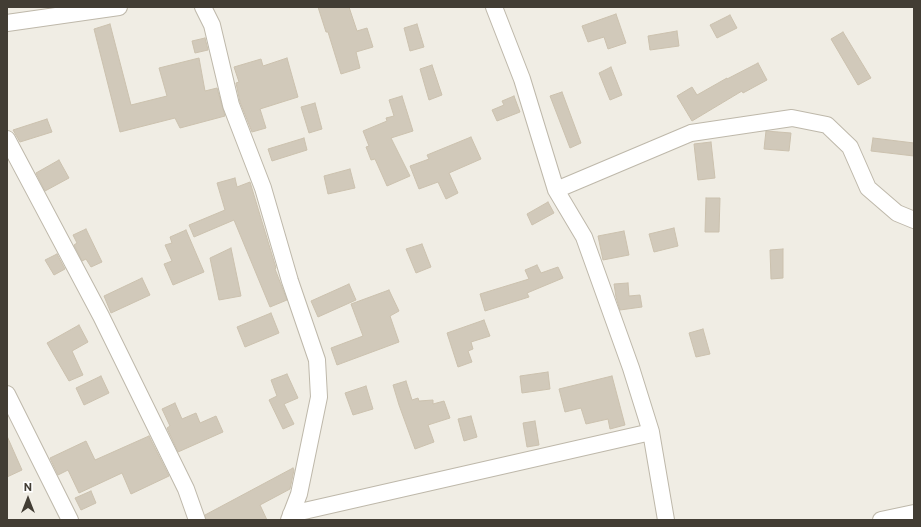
<!DOCTYPE html>
<style>
body{margin:0}
#map{position:relative;width:921px;height:527px;overflow:hidden;background:#f0ede4;font-family:Commissioner,sans-serif}
canvas{display:block}
.frame{position:absolute;inset:0;border:8px solid #423d34;pointer-events:none}
.north{position:absolute;left:8px;top:479px;width:40px;height:40px;-webkit-text-stroke:3px #fff;paint-order:stroke;rotate:0deg;font-size:11px;font-weight:700;line-height:16px;text-align:center;color:#423d34}
.north::after{content:'';display:block;margin:auto;width:14px;height:18px;background:#423d34;clip-path:polygon(50% 0,100% 100%,50% 72%,0 100%)}
</style>
<div id="map">
<canvas width="921" height="527"></canvas>
<div class="frame"></div>
<div class="north">N</div>
</div>
<script>
const context = document.querySelector('canvas').getContext('2d');
context.lineJoin = 'round';
function fillPath(path, color) {
  context.fillStyle = color;
  context.fill(path, 'evenodd');
}
function poly(rows) {
  const path = new Path2D();
  for (const r of rows) {
    path.moveTo(r[0], r[1]);
    for (let i = 2; i < r.length; i += 2) path.lineTo(r[i], r[i + 1]);
  }
  return path;
}
function trace(path, color, width, dash) {
  context.strokeStyle = color;
  context.lineWidth = width;
  context.lineCap = dash ? 'butt' : 'round';
  context.setLineDash(dash || []);
  context.stroke(path);
}
const building = poly([
 [318,7,349,7,357,31,367,28,373,47,356,52,360,68,341,74,328,32,326,32,318,7],
 [616,14,626,43,608,49,604,37,588,42,582,26,616,14],
 [730,15,737,28,717,38,710,25,730,15],
 [110,24,131,105,167,96,159,68,199,58,205,91,217,88,225,116,180,128,175,118,120,132,94,29,110,24],
 [417,24,424,47,410,51,404,28,417,24],
 [677,31,679,46,650,50,648,36,677,31],
 [843,32,871,78,858,85,831,39,843,32],
 [205,38,208,50,195,53,192,41,205,38],
 [287,58,298,97,260,109,266,128,252,132,240,102,236,83,239,82,234,67,261,59,263,66,287,58],
 [758,63,767,80,743,93,742,91,692,121,677,96,692,87,697,95,727,78,727,79,758,63],
 [432,65,442,95,429,100,420,69,432,65],
 [611,67,622,95,610,100,599,73,611,67],
 [562,92,581,143,570,148,550,96,562,92],
 [402,96,413,131,391,138,410,176,387,186,375,159,371,160,366,147,369,146,363,131,387,121,386,118,394,116,389,100,402,96],
 [514,96,520,112,497,121,492,110,504,105,502,101,514,96],
 [315,103,322,129,309,133,301,107,315,103],
 [47,119,52,132,20,142,13,130,47,119],
 [766,131,791,133,789,151,764,149,766,131],
 [471,137,481,159,449,173,458,193,446,199,438,182,419,189,410,166,429,159,427,155,471,137],
 [304,138,307,150,272,161,268,149,304,138],
 [873,138,914,143,914,156,871,151,873,138],
 [711,142,715,178,698,180,694,144,711,142],
 [59,160,69,178,45,191,36,173,59,160],
 [350,169,355,188,328,194,324,176,350,169],
 [235,178,237,187,250,182,276,268,275,269,287,300,270,307,234,220,194,237,189,225,225,210,217,183,235,178],
 [706,198,720,198,719,232,705,232,706,198],
 [548,202,554,213,532,225,527,214,548,202],
 [674,228,678,246,654,252,649,234,674,228],
 [86,229,102,262,91,267,86,259,82,261,74,245,77,243,73,235,86,229],
 [186,230,204,272,173,285,164,264,172,261,165,245,172,243,170,237,186,230],
 [624,231,629,255,603,260,598,236,624,231],
 [422,244,431,267,416,273,406,249,422,244],
 [231,248,241,296,219,300,210,258,231,248],
 [783,249,783,278,771,279,770,250,783,249],
 [57,254,65,269,54,275,45,260,57,254],
 [537,265,541,273,558,267,563,278,527,293,529,297,485,311,480,294,529,279,525,270,537,265],
 [142,278,150,295,111,313,104,296,142,278],
 [628,283,629,296,640,295,642,307,620,310,616,297,614,284,628,283],
 [349,284,356,300,318,317,311,301,349,284],
 [389,290,399,311,390,316,399,342,337,365,331,348,363,336,351,304,389,290],
 [271,313,279,333,245,347,237,327,271,313],
 [484,320,490,336,471,342,473,349,468,351,472,362,458,367,447,333,484,320],
 [79,325,88,342,72,351,83,375,69,381,47,343,79,325],
 [703,329,710,354,696,357,689,333,703,329],
 [548,372,550,389,522,393,520,376,548,372],
 [287,374,298,398,284,404,294,424,283,429,269,400,277,396,271,380,287,374],
 [101,376,109,393,84,405,76,388,101,376],
 [612,376,625,425,610,429,608,419,586,424,581,408,565,412,559,389,612,376],
 [406,381,412,400,418,398,419,401,433,400,433,404,444,401,450,418,428,425,434,442,415,449,399,405,393,385,406,381],
 [366,386,373,409,353,415,345,393,366,386],
 [175,403,182,419,196,413,200,423,216,416,223,432,178,452,167,428,170,426,162,409,175,403],
 [471,416,477,437,464,441,458,419,471,416],
 [535,421,539,445,527,447,523,423,535,421],
 [7,436,22,470,7,477,7,436],
 [149,436,169,476,131,494,122,473,79,493,68,470,58,475,50,458,86,441,95,460,149,436],
 [293,468,294,470,290,489,260,505,267,520,206,520,205,515,293,468],
 [91,491,96,503,81,510,75,498,91,491]
]);
fillPath(building, '#d1c9ba');
trace(building, '#cbc1ae', 1);
const minor = poly([
 [203,7,212,25,231,105,263,188,290,281,317,360,319,397,299,494,289,520],
 [494,7,522,79,556,190,584,237,631,368,651,432,666,520],
 [7,23,119,7],
 [7,139,101,316,186,489,197,520],
 [556,190,691,133,792,118,827,125,850,147,868,188,897,213,914,220],
 [7,394,70,520],
 [291,514,651,432],
 [881,520,914,513]
]);
trace(minor, '#beb8aa', 18);
trace(minor, '#fff', 16);
</script>
